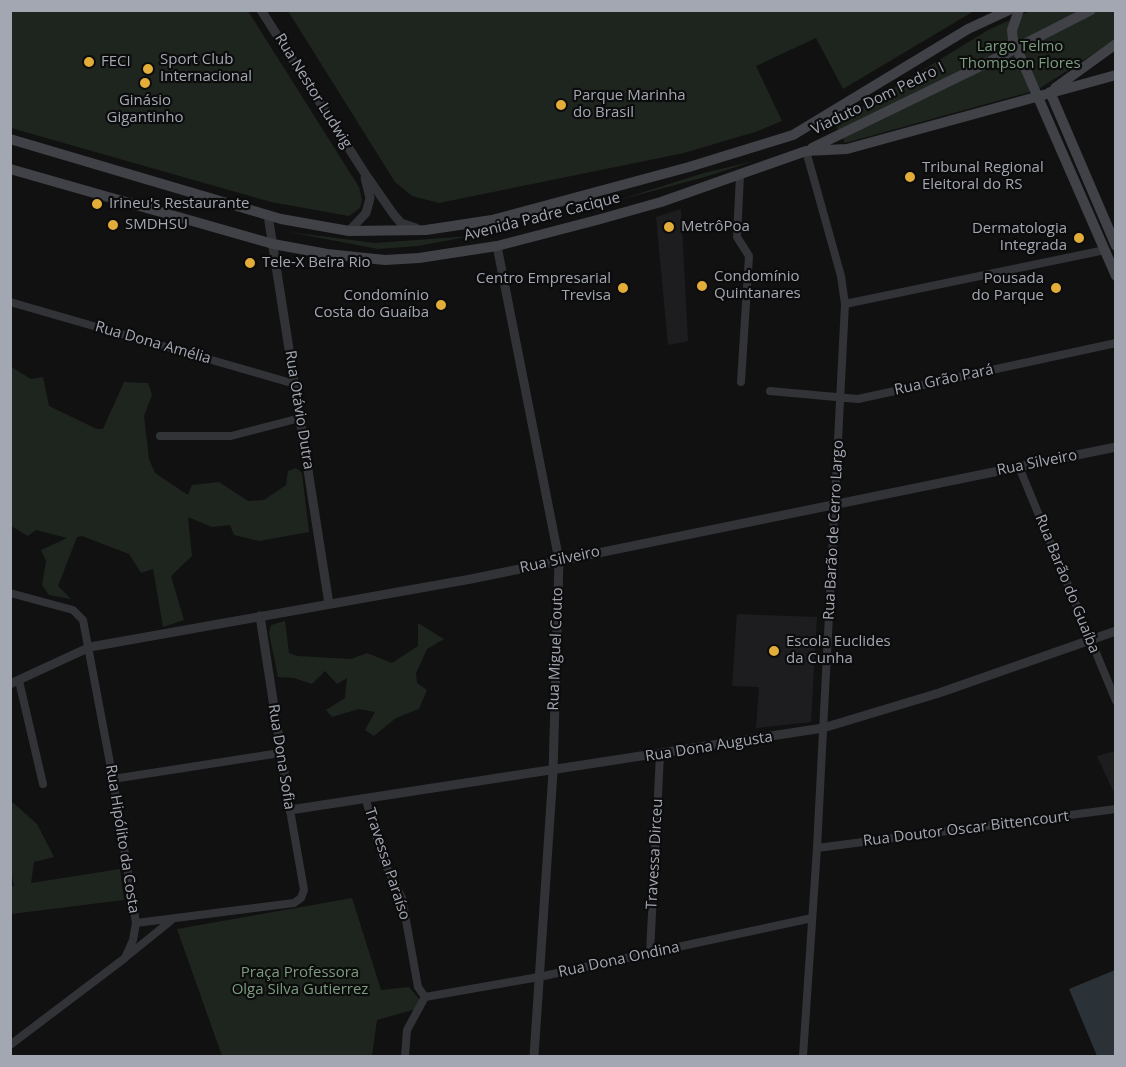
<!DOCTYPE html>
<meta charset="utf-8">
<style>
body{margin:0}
#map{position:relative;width:1126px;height:1067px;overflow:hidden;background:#111112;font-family:"Open Sans",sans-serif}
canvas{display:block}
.frame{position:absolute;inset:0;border:12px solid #a3a7b2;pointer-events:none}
</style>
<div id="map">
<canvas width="1126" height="1067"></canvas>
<div class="frame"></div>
</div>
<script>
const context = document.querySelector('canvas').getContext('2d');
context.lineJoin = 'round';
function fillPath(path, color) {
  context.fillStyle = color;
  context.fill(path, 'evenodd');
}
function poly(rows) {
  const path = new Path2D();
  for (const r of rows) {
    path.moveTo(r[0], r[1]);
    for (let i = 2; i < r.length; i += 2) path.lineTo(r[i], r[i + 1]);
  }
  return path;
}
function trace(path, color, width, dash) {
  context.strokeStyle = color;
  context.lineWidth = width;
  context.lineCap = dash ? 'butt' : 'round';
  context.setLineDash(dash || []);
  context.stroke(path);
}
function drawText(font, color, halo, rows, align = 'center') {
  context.font = font + ' "Open Sans",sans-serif';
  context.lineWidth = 4.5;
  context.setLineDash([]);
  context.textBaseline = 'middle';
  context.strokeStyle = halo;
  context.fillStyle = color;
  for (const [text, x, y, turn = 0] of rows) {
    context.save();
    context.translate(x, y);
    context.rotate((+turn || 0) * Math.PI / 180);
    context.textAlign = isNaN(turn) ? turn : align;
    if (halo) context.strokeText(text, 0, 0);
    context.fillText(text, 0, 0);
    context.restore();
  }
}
fillPath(poly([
 [681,209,688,341,668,345,656,217],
 [737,614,817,617,811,722,756,728,759,687,732,686],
 [1115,751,1116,751,1115,795,1097,756]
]), '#1d1d1f');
fillPath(poly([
 [10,11,248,11,359,187,362,200,360,208,349,216,271,202,11,128],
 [288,11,974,11,843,89,816,38,756,66,782,121,755,132,684,153,439,203,412,196,395,182],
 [1030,11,1115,11,1115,40,1037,90,845,143,835,124,988,30],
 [754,161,705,177,615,201,704,173],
 [289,232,375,243,471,236,418,246,378,249],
 [11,367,31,379,43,377,49,406,97,429,103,429,124,382,148,383,152,395,144,416,149,459,155,473,188,495,192,485,219,482,248,501,264,500,286,485,288,471,296,468,302,473,309,532,259,541,234,535,230,525,212,527,188,517,192,556,171,576,184,620,163,627,153,569,141,573,129,554,82,536,77,537,58,586,71,599,49,595,42,585,46,561,41,550,67,538,36,530,28,536,11,526],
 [285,621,289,653,297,656,351,659,367,653,392,663,418,646,418,623,444,639,427,649,416,673,417,683,427,690,419,709,396,718,374,736,365,730,375,712,359,709,332,717,326,710,345,698,347,678,337,684,325,671,312,684,294,678,278,677,269,633,271,625],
 [10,800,37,824,54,857,34,862,31,883,120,869,124,900,11,914,11,886,14,886,10,865],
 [352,898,381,990,409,987,420,1000,416,1009,377,1020,372,1056,222,1056,177,929]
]), '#1e251e');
fillPath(poly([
 [1115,970,1115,1056,1097,1056,1069,989]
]), '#2a3137');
trace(poly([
 [740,175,737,237,749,256,741,382],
 [10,302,295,384],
 [845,304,1105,250],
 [770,391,858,399,1116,343],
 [160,436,231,436,300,418],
 [1019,467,1116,701],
 [10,593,73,610,83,620,113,779,136,923,133,940,125,958,10,1045],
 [19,681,43,784],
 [113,779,280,753],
 [366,800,383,860,402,898,418,987,425,997],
 [817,848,1116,809],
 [136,923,294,903,301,898,304,890,290,810],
 [650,953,660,754],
 [126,957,173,919],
 [425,997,539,977,812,918],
 [405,1056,407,1030,425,997],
 [803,1056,817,848,845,304,841,276,806,151]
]), '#323337', 8);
trace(poly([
 [261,10,364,172,394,215,401,223,416,228],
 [268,215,329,604],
 [349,231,366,213,370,198,365,178],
 [497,246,559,560,553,772,534,1056],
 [260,616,290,810,823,728,939,693,1116,631],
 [10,684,90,647,471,579,1116,447]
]), '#323337', 9);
trace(poly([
 [1019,10,1012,30,1013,40,1116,276],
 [1055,88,1116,44],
 [1050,92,1116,246],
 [10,139,281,219,349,231,426,230,492,220,689,167,793,135,968,29,1009,10],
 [812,148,995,59],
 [10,169,273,244,327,254,385,260,419,258,497,246,597,220,661,202,806,151,847,149,1116,75]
]), '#404247', 10);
trace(poly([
 [995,59,1091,10]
]), '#404247', 10);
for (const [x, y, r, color] of [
 [89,62,6,"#e2ad39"],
 [148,69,6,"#e2ad39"],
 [145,83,6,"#e2ad39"],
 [561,105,6,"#e2ad39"],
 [910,177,6,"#e2ad39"],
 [97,204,6,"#e2ad39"],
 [113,225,6,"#e2ad39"],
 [669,227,6,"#e2ad39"],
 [1079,238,6,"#e2ad39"],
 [250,263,6,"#e2ad39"],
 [702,286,6,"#e2ad39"],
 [623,288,6,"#e2ad39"],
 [1056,288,6,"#e2ad39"],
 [441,305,6,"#e2ad39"],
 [774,651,6,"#e2ad39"]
]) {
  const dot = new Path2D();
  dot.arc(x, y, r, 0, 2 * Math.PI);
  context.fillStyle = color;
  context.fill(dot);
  trace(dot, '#0c0c0d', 2);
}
drawText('15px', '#7b9c7e', '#0c0c0d', [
 ["Largo Telmo",1020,47],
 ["Thompson Flores",1020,64],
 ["Praça Professora",300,973],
 ["Olga Silva Gutierrez",300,990]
]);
drawText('15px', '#a3a7b2', '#0c0c0d', [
 ["Sport Club",160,60],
 ["Internacional",160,77],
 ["FECI",101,62],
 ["Parque Marinha",573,96],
 ["do Brasil",573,113],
 ["Ginásio",145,101,"center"],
 ["Gigantinho",145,118,"center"],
 ["Tribunal Regional",922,168],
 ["Eleitoral do RS",922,185],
 ["Irineu's Restaurante",109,204],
 ["SMDHSU",125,225],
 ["MetrôPoa",681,227],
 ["Dermatologia",1067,229,"right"],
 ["Integrada",1067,246,"right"],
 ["Tele-X Beira Rio",262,263],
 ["Condomínio",714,277],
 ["Quintanares",714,294],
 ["Centro Empresarial",611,279,"right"],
 ["Trevisa",611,296,"right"],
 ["Pousada",1044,279,"right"],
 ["do Parque",1044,296,"right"],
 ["Condomínio",429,296,"right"],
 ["Costa do Guaíba",429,313,"right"],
 ["Escola Euclides",786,642],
 ["da Cunha",786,659]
], 'left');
drawText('15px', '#a3a7b2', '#0c0c0d', [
 ["Rua Nestor Ludwig",313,91,58],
 ["Viaduto Dom Pedro I",878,99,-26],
 ["Avenida Padre Cacique",542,217,-14],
 ["Rua Dona Amélia",153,343,16],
 ["Rua Grão Pará",944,380,-12],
 ["Rua Otávio Dutra",299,410,81],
 ["Rua Silveiro",1037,463,-11],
 ["Rua Barão de Cerro Largo",834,530,-87],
 ["Rua Silveiro",560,560,-12],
 ["Rua Barão do Guaíba",1067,584,68],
 ["Rua Miguel Couto",556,649,-88],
 ["Rua Dona Augusta",709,747,-9],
 ["Rua Dona Sofia",281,757,81],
 ["Rua Doutor Oscar Bittencourt",966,829,-7],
 ["Rua Hipólito da Costa",122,839,81],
 ["Travessa Dirceu",655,854,-87],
 ["Travessa Paraíso",387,864,72],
 ["Rua Dona Ondina",619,960,-12]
]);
</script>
